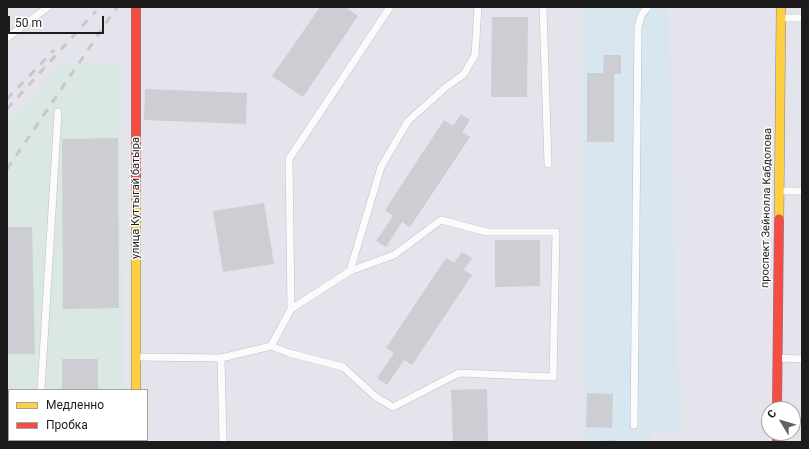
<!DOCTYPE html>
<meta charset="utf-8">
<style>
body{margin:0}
#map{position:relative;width:809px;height:449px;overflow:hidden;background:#e4e4ec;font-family:Roboto,sans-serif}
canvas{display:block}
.frame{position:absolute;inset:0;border:8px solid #1c1c1c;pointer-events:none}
.legend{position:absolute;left:8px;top:389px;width:140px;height:52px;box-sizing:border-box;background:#fff;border:1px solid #a4a4a4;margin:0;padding:5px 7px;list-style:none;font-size:12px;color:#1c1c1c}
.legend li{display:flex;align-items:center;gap:8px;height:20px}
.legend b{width:20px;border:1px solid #a4a4a4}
.north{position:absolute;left:761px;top:401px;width:40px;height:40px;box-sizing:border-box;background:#fff;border:1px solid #a4a4a4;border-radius:50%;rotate:308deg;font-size:11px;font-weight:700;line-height:16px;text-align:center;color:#1c1c1c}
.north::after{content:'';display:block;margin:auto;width:14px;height:18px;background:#626265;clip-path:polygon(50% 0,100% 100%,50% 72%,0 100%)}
.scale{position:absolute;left:8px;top:16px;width:96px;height:18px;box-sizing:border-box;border:2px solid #1c1c1c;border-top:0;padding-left:5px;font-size:12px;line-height:14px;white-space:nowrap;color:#1c1c1c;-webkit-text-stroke:3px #fff;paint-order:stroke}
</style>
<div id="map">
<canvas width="809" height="449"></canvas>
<div class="frame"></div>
<ul class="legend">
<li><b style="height:5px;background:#ffcf43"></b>Медленно</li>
<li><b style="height:5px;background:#f24e42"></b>Пробка</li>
</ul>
<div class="north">С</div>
<div class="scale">50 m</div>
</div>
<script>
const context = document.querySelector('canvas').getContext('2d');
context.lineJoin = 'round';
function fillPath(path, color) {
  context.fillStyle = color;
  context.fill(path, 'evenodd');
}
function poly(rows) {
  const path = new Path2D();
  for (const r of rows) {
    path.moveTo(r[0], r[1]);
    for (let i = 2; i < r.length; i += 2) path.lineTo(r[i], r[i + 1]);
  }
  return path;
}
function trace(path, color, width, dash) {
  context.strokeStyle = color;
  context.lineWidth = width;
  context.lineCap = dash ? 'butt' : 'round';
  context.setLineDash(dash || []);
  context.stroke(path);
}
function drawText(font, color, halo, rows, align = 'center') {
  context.font = font + ' Roboto,sans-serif';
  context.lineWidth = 3;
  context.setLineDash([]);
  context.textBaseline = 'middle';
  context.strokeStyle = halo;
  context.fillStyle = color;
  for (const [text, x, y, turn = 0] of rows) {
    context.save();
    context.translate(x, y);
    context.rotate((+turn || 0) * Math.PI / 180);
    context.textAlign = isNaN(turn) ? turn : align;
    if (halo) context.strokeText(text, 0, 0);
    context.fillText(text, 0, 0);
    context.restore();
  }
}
fillPath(poly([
 [582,7,668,7,679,432,651,431,651,441,585,439]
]), '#d7e6ef');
fillPath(poly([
 [64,62,121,65,123,390,9,390,9,440,123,440,123,442,7,442,7,123]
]), '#dae7e3');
fillPath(poly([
 [320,7,345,7,358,16,303,97,272,76],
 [492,17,528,17,527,97,491,97],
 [604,55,621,55,621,74,614,74,614,142,587,142,587,73,603,73],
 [145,89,247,93,246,124,144,120],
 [461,114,470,120,462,132,470,137,410,227,402,222,386,247,376,241,393,216,385,210,444,120,453,126],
 [118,138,119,308,63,309,62,139],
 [264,203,274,264,223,272,213,211],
 [7,227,32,227,35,354,7,354],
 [495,240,540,240,540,286,495,287],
 [462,252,472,258,464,270,472,275,412,365,404,360,387,385,377,378,394,353,386,348,446,258,454,263],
 [62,359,98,359,98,390,62,390],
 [487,389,488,442,453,442,451,390],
 [587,393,613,394,612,428,586,427],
 [62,440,98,440,98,442,62,442],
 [615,440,615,442,598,442,598,441]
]), '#ccced4');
const lane = poly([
 [543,7,548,164],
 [783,18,802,18],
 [7,38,48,7],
 [781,191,802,191],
 [291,309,350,271,381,167,408,121,446,87,464,74,475,55,478,7],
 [271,346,291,309,289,159,390,7],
 [137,357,221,358,223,442],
 [221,358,271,346,289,353,343,367,376,397,393,407,459,373,553,377,556,232,487,232,441,220,394,255,350,271],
 [780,358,802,359],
 [41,390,58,112],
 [634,425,638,27,642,14,648,7],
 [37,442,37,440]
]);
const street = poly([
 [137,440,137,442]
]);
const slow = poly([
 [136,188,136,390],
 [779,219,781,7]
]);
const jam = poly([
 [136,7,136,188],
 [777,409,779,219],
 [777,433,777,442]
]);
trace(lane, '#c0c0c4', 8);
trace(street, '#c0c0c4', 15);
trace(slow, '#847c96', 10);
trace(jam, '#847c96', 10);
trace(lane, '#fbfbfc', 7);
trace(street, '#fbfbfc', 14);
trace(slow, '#ffcf43', 9);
trace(jam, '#f24e42', 9);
trace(poly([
 [7,99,54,50],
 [7,109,96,11],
 [7,169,117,7]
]), '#c8c8c9', 3, [8, 8]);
drawText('11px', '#1c1c1c', '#fff', [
 ["улица Куттыгай батыра",136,198,-90],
 ["проспект Зейнолла Кабдолова",767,208,-89]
]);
</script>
